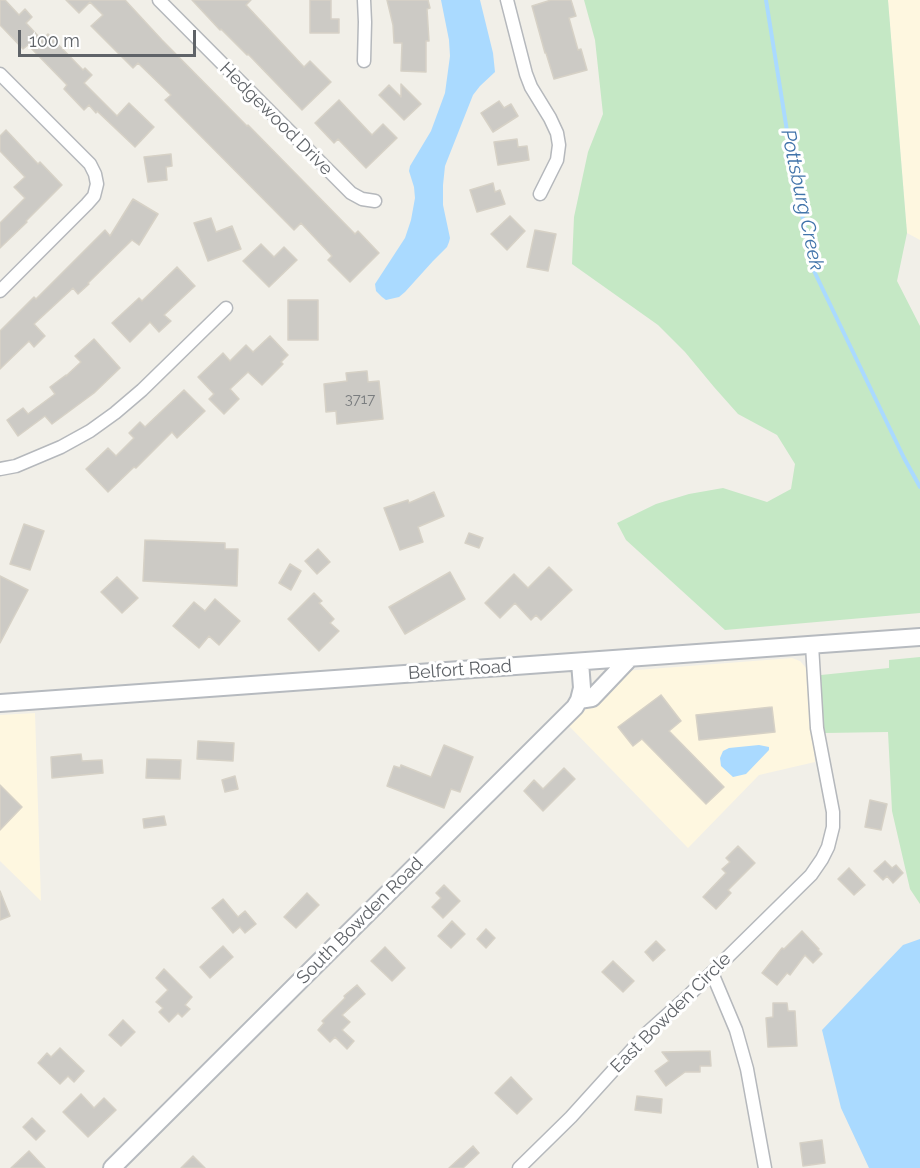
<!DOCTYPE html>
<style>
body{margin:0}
#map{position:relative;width:920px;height:1168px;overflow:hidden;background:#f1efe8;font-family:Raleway,sans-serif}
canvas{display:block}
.scale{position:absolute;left:18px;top:30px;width:178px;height:27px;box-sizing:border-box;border:3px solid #5f6368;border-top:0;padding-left:8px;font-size:18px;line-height:21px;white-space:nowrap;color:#5f6368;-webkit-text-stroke:4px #fff;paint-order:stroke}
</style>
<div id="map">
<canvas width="920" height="1168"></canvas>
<div class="scale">100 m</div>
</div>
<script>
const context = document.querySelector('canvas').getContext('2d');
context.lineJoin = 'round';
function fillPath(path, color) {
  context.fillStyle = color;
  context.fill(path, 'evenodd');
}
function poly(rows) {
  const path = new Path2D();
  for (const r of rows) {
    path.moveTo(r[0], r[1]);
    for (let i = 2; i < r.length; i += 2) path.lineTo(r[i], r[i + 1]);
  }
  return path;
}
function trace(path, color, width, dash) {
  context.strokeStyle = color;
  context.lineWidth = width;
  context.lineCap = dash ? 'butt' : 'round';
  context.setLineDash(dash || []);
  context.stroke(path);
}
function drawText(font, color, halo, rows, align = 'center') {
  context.font = font + ' Raleway,sans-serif';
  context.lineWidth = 6;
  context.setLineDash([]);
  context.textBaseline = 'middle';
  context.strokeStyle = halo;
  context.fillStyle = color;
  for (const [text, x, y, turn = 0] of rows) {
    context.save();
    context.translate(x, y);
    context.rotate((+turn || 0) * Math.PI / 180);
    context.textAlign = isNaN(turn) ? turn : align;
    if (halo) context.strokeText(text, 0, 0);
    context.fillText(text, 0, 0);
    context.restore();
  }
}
fillPath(poly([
 [888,0,920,0,920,240,907,233],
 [792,658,800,661,807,669,815,762,759,775,688,848,569,726,624,671],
 [35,713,41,901,0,861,0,715]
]), '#fef7e0');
fillPath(poly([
 [584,0,888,0,907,233,897,281,920,326,920,613,725,630,626,540,617,523,656,504,689,494,723,488,767,502,791,489,795,464,777,435,738,414,714,387,685,352,658,325,572,264,574,217,588,152,603,114,595,40],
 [920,657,920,904,910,889,892,811,888,732,825,733,822,727,821,675,889,668,889,660]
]), '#c5e8c5');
fillPath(poly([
 [441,0,480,0,493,53,495,72,480,86,473,95,445,166,443,185,443,205,450,238,449,242,447,247,433,261,405,292,399,297,386,300,382,297,376,291,375,284,405,238,411,220,415,198,414,187,409,171,410,166,431,131,445,93,450,56,449,40],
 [759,745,769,747,769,750,746,774,733,777,721,766,720,758,723,751,729,748],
 [920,939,920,1168,869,1168,841,1108,822,1030,903,945]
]), '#aadaff');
trace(poly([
 [766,0,796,187,814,271,904,458,920,487]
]), '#aadaff', 4);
const building = poly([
 [0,0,5,0,19,15,25,9,32,17,26,23,42,40,48,34,83,70,85,68,92,75,84,83,117,116,129,103,154,127,135,147,97,111,96,113,89,105,84,110,64,89,67,85,28,45,23,49,0,25,0,0],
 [66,0,125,0,162,40,247,126,248,125,355,234,358,231,379,253,350,282,328,260,332,256,301,223,294,230,165,100,171,95,138,63,133,68,91,26,103,15,90,2,79,13,66,0],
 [192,0,251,0,246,5,304,67,310,61,331,82,302,110,248,54,247,55,221,29,220,30,192,0],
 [310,0,331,0,331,19,339,19,339,33,310,33,310,0],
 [387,0,428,0,430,8,427,9,429,41,426,41,426,72,401,71,402,43,394,43,393,25,387,0],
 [551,0,571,0,576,16,569,18,578,50,581,49,587,70,554,79,546,53,545,53,532,6,551,0],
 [401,84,421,104,404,120,379,95,389,85,401,97,401,84],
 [339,100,372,135,383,124,397,138,366,168,338,139,334,143,315,123,339,100],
 [499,101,504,108,511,104,518,116,493,132,481,113,499,101],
 [6,130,38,164,40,162,62,185,26,221,27,222,0,248,0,223,25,198,14,187,25,177,0,151,0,136,6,130],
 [517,139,518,147,527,146,529,160,498,165,494,142,517,139],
 [171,154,172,166,166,167,167,180,148,182,144,157,171,154],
 [493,183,495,192,500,190,505,204,477,212,470,190,493,183],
 [133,199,158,214,139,245,132,240,88,283,89,284,78,294,73,288,34,324,45,336,34,347,29,341,0,369,0,331,34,297,36,299,105,230,110,236,133,199],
 [510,216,525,231,507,250,491,234,510,216],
 [211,218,216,232,232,226,241,249,208,261,194,223,211,218],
 [535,230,556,234,548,271,527,267,535,230],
 [261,244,274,257,284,247,297,260,269,287,243,261,261,244],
 [177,267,195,286,164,315,171,321,159,332,150,322,130,342,112,323,139,298,142,301,177,267],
 [288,300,318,300,318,340,288,340,288,300],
 [270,336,288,355,281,362,283,364,262,385,248,372,230,389,239,399,224,414,209,399,214,394,198,377,223,353,230,361,246,345,253,352,270,336],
 [94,339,120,368,94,393,52,424,45,416,18,436,7,420,23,408,28,414,55,394,50,387,66,375,66,376,81,362,75,356,94,339],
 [367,371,368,382,379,381,383,419,337,424,336,411,326,412,324,384,347,381,346,373,367,371],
 [184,390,205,411,177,438,172,432,136,468,134,467,108,492,86,469,108,448,116,456,134,438,129,433,140,422,145,427,184,390],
 [434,492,444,516,418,527,423,542,400,550,384,508,408,500,409,503,434,492],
 [24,524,44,531,30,570,10,564,24,524],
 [469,533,483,538,479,548,465,543,469,533],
 [145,540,225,543,225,549,238,549,237,586,143,581,145,540],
 [318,549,330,562,317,574,305,561,318,549],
 [290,564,301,571,291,590,279,583,290,564],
 [549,567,572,590,541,620,536,615,531,620,515,603,500,618,485,603,514,574,528,588,549,567],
 [450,572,465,599,405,634,389,607,450,572],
 [0,576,28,590,0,643,0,576],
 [117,577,138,598,122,613,101,592,117,577],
 [314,593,322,601,319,603,334,619,330,623,339,631,319,651,288,619,314,593],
 [215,599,240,621,219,645,209,636,199,648,173,626,194,602,205,611,215,599],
 [661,695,681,721,669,731,724,787,706,804,642,739,633,746,618,727,661,695],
 [772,707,775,732,699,740,696,715,772,707],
 [198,741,234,743,233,761,197,759,198,741],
 [444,745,473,757,460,792,451,789,444,808,387,786,394,766,400,768,401,765,431,777,444,745],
 [81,754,82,761,102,760,103,773,52,778,51,757,81,754],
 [147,759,181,760,180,779,146,778,147,759],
 [564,768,575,779,543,811,524,791,534,780,543,789,564,768],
 [235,776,238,789,225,792,222,780,235,776],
 [0,785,22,807,0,830,0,785],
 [870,800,887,804,881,830,865,827,870,800],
 [164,816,166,825,144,828,143,819,164,816],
 [738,846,755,863,728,890,731,893,716,909,703,897,726,873,722,869,730,862,726,858,738,846],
 [885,861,892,868,896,865,903,873,893,883,887,876,883,880,874,871,885,861],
 [849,868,865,885,854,895,838,879,849,868],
 [444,885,460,901,443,918,432,907,441,898,436,893,444,885],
 [0,891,10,916,0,920,0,891],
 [307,893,319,905,296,928,284,917,307,893],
 [223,899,238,917,245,911,256,924,245,933,240,927,233,933,212,908,223,899],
 [452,921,465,934,451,948,438,936,452,921],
 [486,929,495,938,486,948,477,939,486,929],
 [802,931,819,949,818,950,822,954,813,963,805,955,790,975,787,973,777,985,762,973,782,948,784,949,802,931],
 [656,941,665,950,653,961,645,952,656,941],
 [223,946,233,957,210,978,200,967,223,946],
 [385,947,405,968,392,981,371,961,385,947],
 [613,961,634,981,623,992,602,972,613,961],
 [164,969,192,997,185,1005,190,1009,182,1017,178,1013,169,1022,159,1012,163,1008,156,1002,168,990,156,978,164,969],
 [357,985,365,994,342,1015,350,1022,342,1030,354,1041,347,1049,335,1037,330,1042,318,1030,324,1023,322,1021,345,998,344,996,357,985],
 [773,1003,787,1003,788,1011,795,1011,797,1046,768,1047,766,1018,773,1017,773,1003],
 [123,1020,135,1032,121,1046,109,1035,123,1020],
 [60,1048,84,1071,74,1082,68,1076,60,1084,38,1063,47,1053,51,1057,60,1048],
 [710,1051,711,1066,700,1066,700,1072,685,1072,666,1086,655,1071,669,1061,662,1052,710,1051],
 [511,1077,532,1099,517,1114,495,1093,511,1077],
 [81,1094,94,1108,104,1098,116,1110,88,1137,63,1112,81,1094],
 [637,1096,662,1099,661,1113,635,1110,637,1096],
 [32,1118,45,1131,36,1140,23,1127,32,1118],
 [822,1140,825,1163,803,1166,800,1143,822,1140],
 [473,1146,479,1153,463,1168,449,1168,473,1146],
 [29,1151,45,1168,11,1168,29,1151],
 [193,1156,205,1168,181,1168,193,1156]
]);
fillPath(building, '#cccac5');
trace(building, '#d6d1c6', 1.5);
const street = poly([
 [159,0,351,193,362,199,375,201],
 [364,0,365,22,364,61],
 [507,0,526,74,531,87,550,118,557,133,559,145,557,160,540,194],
 [0,74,90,164,95,174,97,184,94,196,87,204,0,291],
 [0,469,16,466,61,447,90,431,115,413,142,390,226,308],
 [712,973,736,1030,747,1069,765,1168],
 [519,1168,571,1117,648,1032,687,997,811,875,822,859,828,847,833,827,833,812,817,728,812,645]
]);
const secondary = poly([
 [579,700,592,698,630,658],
 [0,703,920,637],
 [112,1168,575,707,579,700,582,688,580,662]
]);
trace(street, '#b5b8bc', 15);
trace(secondary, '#b6babf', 20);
trace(street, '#fff', 12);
trace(secondary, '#fff', 16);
drawText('15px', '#7a7d7f', null, [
 ["3717",360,399]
]);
drawText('18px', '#5f6368', '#fff', [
 ["Hedgewood Drive",276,119,45],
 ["Belfort Road",460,670,-4],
 ["South Bowden Road",360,921,-45],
 ["East Bowden Circle",671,1013,-45]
]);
drawText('italic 20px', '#4174aa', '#fff', [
 ["Pottsburg Creek",802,200,78]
]);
</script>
